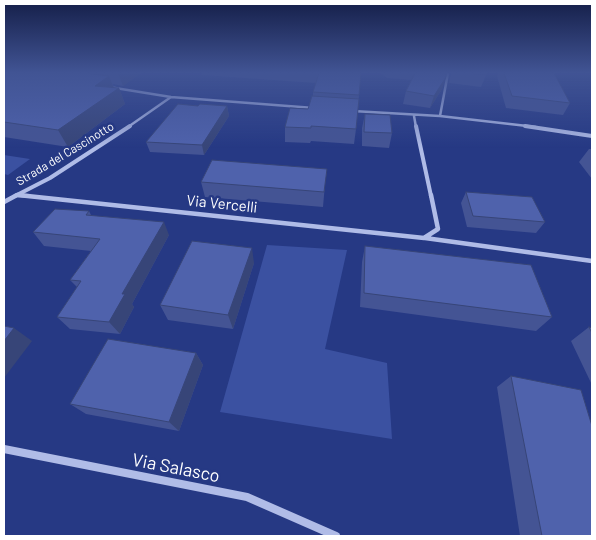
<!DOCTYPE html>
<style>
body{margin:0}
#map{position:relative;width:596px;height:540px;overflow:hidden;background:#263984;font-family:Barlow,sans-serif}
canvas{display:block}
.frame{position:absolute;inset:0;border:5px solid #fff;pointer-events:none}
</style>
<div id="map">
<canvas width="596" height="540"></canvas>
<div class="frame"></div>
</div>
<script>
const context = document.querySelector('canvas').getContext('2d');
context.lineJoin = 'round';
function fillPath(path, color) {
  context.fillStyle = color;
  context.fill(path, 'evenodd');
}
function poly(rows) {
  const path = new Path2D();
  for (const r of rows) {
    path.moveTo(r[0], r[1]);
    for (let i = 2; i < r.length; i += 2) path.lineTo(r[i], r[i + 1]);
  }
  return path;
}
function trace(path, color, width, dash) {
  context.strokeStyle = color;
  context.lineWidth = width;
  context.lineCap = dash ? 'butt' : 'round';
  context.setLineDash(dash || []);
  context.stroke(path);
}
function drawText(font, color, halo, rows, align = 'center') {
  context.font = font + ' Barlow,sans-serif';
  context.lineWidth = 5;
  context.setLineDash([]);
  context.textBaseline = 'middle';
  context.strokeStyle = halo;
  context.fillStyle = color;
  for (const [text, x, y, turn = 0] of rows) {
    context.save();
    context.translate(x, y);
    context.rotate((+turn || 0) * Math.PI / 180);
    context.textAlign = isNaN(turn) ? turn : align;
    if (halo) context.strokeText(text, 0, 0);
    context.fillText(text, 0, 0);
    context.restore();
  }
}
fillPath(poly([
 [4,155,30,159,8,175,4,174],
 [267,245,347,250,325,349,387,363,392,439,220,412]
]), '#3b51a1');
trace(poly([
 [109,87,171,97,314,108],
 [353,111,440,116,536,127],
 [414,116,416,127],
 [440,116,448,73],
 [128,127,171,97]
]), '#b0bce7', 2.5);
trace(poly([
 [416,126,431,196],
 [525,126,592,136],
 [17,195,29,196],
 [15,196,50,178,130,126]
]), '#b0bce7', 4);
trace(poly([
 [18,195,424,238,438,229,431,195],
 [4,202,17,195],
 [425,238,592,261]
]), '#b0bce7', 4.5);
trace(poly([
 [4,449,247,497,336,536]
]), '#b0bce7', 8);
fillPath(poly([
 [4,73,141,73,123,86,113,84,114,88,119,88,125,104,68,147,4,137],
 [202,73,361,73,356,129,354,144,311,141,310,143,285,142,285,127,308,109,313,96,313,92,316,83,202,75],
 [380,73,446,73,442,89,430,108,403,104,406,91,412,80,387,78],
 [451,73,487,73,481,87,449,83],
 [498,73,554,73,570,103,563,115,506,108,497,76],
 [198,106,227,106,229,116,204,155,150,152,146,142],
 [365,114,392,133,389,148,362,146,362,128],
 [589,149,592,149,592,179,579,162],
 [201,182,325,184,323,207,205,197],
 [466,192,545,222,536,233,467,227,461,203],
 [89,211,91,215,169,235,132,304,134,307,120,334,70,329,57,317,77,287,70,280,91,251,44,246,33,232],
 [365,246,552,317,536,331,360,307,362,262],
 [254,263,233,329,168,320,160,305],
 [589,327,592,328,592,385,571,341],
 [196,353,203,365,179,431,86,414,70,404],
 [511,376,592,536,520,536,497,387]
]), '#445494');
fillPath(poly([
 [118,73,141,73,123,86],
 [109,76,115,91,119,88,125,104,68,147,58,130,95,86],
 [446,77,442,89,430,108,434,96],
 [227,106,229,116,204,155,202,145],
 [164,222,169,235,132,304,134,307,120,334,109,322,122,294],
 [252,248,254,263,233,329,228,315],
 [14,328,32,341,4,378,4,341],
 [196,353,203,365,179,431,169,422]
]), '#374578');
const building = poly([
 [4,73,84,73,109,76,95,86,119,88,58,130,4,122,4,73],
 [319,73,361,73,359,95,313,92,319,73],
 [415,73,446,73,446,77,434,96,406,91,415,73],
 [467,73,487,73,486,75,467,73],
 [504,73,554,73,570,103,512,96,504,73],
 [312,96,359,99,356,129,311,126,311,128,285,127,290,108,308,109,312,96],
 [178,104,198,106,200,104,227,106,202,145,146,142,178,104],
 [365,114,390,115,392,133,364,132,365,114],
 [212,160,327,169,324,192,201,182,212,160],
 [466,192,532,197,545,222,473,216,466,192],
 [55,209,89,211,86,215,164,222,122,294,125,294,109,322,57,317,81,281,70,280,100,239,33,232,55,209],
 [192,241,252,248,228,315,160,305,192,241],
 [365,246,531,265,552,317,364,293,365,246],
 [4,326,14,328,4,341,4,326],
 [589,327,592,328,592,333,589,327],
 [108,339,196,353,169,422,70,404,108,339],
 [511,376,581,390,592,426,592,536,542,536,511,376]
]);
fillPath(building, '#4f62ac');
trace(building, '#374578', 1);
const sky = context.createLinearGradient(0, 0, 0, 148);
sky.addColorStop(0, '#151f49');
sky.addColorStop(0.49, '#415494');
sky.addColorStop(1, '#41549400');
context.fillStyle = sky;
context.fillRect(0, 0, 596, 148);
drawText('12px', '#fff', '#263984', [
 ["Strada del Cascinotto",65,154,-31]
]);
drawText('15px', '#fff', '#263984', [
 ["Via Vercelli",222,204,6]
]);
drawText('18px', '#fff', '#263984', [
 ["Via Salasco",176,468,11]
]);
</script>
